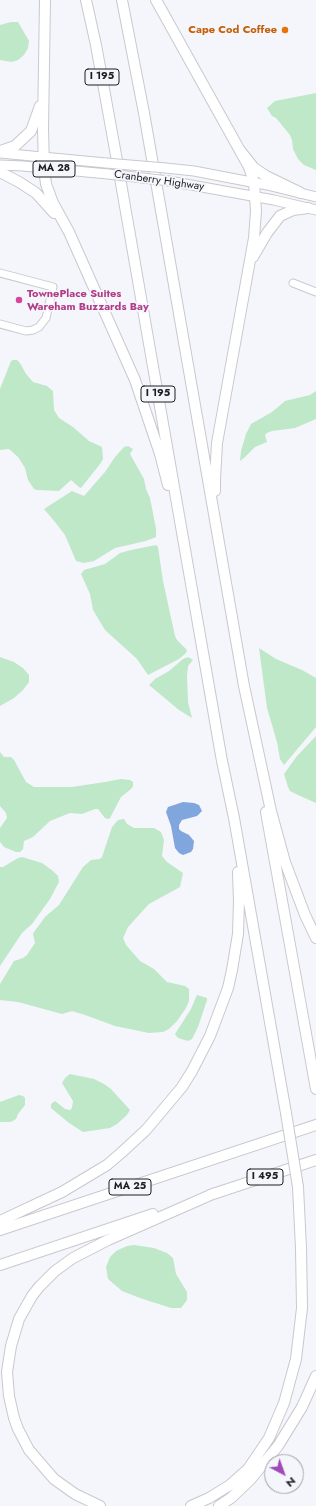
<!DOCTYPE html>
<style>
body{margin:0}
#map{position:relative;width:316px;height:1506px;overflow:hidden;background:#f5f5fc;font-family:Jost,sans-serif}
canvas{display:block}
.north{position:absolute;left:264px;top:1454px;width:40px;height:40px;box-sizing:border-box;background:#f5f5fc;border:1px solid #9f9fa4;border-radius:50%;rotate:139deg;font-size:11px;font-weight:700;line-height:16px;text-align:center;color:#1d1d20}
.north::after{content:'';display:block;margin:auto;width:14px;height:18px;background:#a04ab7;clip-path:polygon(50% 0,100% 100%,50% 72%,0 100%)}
</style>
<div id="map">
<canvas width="316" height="1506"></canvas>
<div class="north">N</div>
</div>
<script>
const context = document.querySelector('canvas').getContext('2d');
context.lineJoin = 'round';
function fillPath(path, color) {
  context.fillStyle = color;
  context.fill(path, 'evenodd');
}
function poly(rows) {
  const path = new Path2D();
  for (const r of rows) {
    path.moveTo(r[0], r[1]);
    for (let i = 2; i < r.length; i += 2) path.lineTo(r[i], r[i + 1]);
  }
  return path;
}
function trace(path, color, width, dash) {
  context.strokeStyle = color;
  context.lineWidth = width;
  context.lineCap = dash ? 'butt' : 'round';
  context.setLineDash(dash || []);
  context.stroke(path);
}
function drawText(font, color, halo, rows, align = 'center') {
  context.font = font + ' Jost,sans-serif';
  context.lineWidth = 3.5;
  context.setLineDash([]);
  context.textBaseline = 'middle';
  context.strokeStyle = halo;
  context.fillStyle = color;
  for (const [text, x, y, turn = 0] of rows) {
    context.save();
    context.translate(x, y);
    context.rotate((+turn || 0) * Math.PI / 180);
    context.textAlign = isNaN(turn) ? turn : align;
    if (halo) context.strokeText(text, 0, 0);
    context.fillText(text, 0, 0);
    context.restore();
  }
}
fillPath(poly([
 [11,22,18,22,29,41,28,48,24,55,18,60,12,62,0,60,0,25],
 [316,93,316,170,304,165,298,159,293,149,292,140,290,135,276,118,272,116,267,108,275,101],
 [13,360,17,360,20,363,26,374,33,382,47,386,53,391,54,410,59,418,73,427,89,441,102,447,103,459,100,464,81,488,79,487,71,480,59,491,37,490,34,489,28,480,25,468,18,457,9,449,0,450,0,389,11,361],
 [316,391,316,419,295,428,272,431,267,433,265,435,267,442,255,447,245,457,240,461,241,451,246,434,251,424,272,412,285,401,310,395],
 [128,446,133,449,130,454,144,479,146,489,150,498,156,529,156,537,146,541,115,548,94,561,84,563,76,561,65,535,55,522,44,509,72,491,84,496,105,472,115,457,124,447],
 [156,545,158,547,163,581,175,636,177,640,187,650,186,653,179,659,148,675,137,659,105,630,93,610,90,594,81,574,84,570,105,564,120,553,131,550],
 [259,648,276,659,302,670,316,678,316,727,284,765,280,759,277,742,267,708],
 [0,657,14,662,23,668,29,675,29,682,23,690,14,698,0,706],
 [188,657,193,660,188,666,187,676,188,702,192,718,179,710,149,685,155,679,169,671,183,659],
 [316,736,316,803,298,795,290,791,288,787,284,774,297,756],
 [0,752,4,757,11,757,14,760,26,782,34,787,72,787,105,782,121,779,130,780,133,782,133,786,131,789,121,797,110,818,108,819,105,818,98,809,95,809,82,814,70,813,50,821,33,837,24,841,23,849,20,852,16,852,4,847,0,842,0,828,7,818,6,813,0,806],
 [124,819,127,824,134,828,154,828,161,832,164,840,162,856,167,862,183,873,180,887,149,904,128,927,123,938,126,945,140,961,154,969,167,982,185,986,189,989,189,1001,186,1008,177,1021,169,1029,163,1032,149,1033,115,1026,85,1015,72,1011,62,1014,18,1002,0,1000,0,984,14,961,23,958,27,955,35,943,33,934,34,932,45,917,59,905,83,867,91,860,100,859,102,857,112,827,118,820],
 [22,857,42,863,53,871,58,876,59,882,50,899,32,924,22,933,0,966,0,867,3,867,18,858],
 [197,995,207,998,207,1000,198,1027,192,1039,188,1041,178,1038,175,1034,191,1009],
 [70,1074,94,1079,104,1084,111,1089,130,1110,127,1115,117,1124,110,1128,83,1132,69,1123,51,1108,51,1104,55,1101,65,1109,70,1110,72,1108,73,1101,62,1083,65,1078],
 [19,1095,23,1096,25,1098,25,1105,18,1114,16,1119,11,1122,0,1122,0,1102],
 [134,1245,154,1248,167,1253,173,1258,176,1274,187,1292,187,1300,181,1308,171,1308,140,1298,122,1291,108,1279,106,1267,110,1257,116,1251,127,1246]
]), '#bee8c7');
fillPath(poly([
 [183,802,194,803,199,805,202,811,197,816,182,820,179,825,179,829,181,831,189,835,194,841,193,849,191,852,183,855,179,853,175,848,171,826,166,812,168,807]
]), '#81a6dd');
const minor = poly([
 [0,273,53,287,46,318,39,327,33,330,26,331,0,324],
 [293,283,316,292]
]);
const major = poly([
 [0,153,106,163],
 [0,165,23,166,108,174],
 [166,168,194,171,267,185,316,197],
 [169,181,274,200,316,210]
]);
const highway = poly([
 [45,0,43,129,44,168,46,184,53,203,69,232,135,380,160,454,168,485],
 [86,0,96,45,116,155,222,761,234,818,286,1113],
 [122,0,144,113,244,686,271,811,285,862,305,915,316,938],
 [156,0,239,149,254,168,266,176,301,193],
 [0,151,15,146,31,131,40,106],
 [0,172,19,182,36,193,54,213],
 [253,257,267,233,280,216,293,210,308,208],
 [215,491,215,479,217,443,254,238,256,211,254,182,249,167,239,149],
 [266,812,316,1089],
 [210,1195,316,1160],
 [0,1221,62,1192,107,1165,121,1153,146,1130,182,1087,192,1071,210,1036,228,988,232,970,238,934,239,901,238,872],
 [0,1230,316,1125],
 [0,1265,153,1214],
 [100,1506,75,1494,54,1479,29,1450,18,1429,14,1418,9,1396,7,1372,11,1346,19,1319,32,1296,39,1287,55,1271,73,1258,108,1240,215,1193],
 [191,1506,209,1498,230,1485,248,1469,269,1438,284,1403,296,1359,302,1308,301,1248,298,1187],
 [219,1506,231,1498,250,1480,278,1446,302,1407,316,1376]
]);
trace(minor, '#c8c9cf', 9);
trace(major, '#c8c9cf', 11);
trace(highway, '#c8c9cf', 12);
trace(minor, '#fff', 7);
trace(major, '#fff', 9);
trace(highway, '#fff', 10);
const majorBridge = poly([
 [106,163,166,168],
 [108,174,169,181]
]);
const highwayBridge = poly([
 [286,1113,298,1187]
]);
trace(majorBridge, '#c8c9cf', 11, []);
trace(highwayBridge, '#c8c9cf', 12, []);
trace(majorBridge, '#fff', 9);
trace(highwayBridge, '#fff', 10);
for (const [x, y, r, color] of [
 [285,30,4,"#e8710a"],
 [19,300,4,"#d1479c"]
]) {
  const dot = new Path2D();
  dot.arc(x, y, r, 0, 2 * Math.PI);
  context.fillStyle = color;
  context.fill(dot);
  trace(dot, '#f5f5fc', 1.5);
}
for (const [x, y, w] of [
 [102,77,34],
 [54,169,42],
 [158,394,34],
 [265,1177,36],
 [130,1187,42]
]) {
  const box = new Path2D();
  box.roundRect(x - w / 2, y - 8, w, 16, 3);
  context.fillStyle = '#f5f5fc';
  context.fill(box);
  trace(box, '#1d1d20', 1);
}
drawText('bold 10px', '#1d1d20', null, [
 ["I 195",102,77],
 ["MA 28",54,169],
 ["I 195",158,394],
 ["I 495",265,1177],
 ["MA 25",130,1187]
]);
drawText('bold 11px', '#c56008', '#f5f5fc', [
 ["Cape Cod Coffee",277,30]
], 'right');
drawText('11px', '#1d1d20', '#f5f5fc', [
 ["Cranberry Highway",159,181,8]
]);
drawText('bold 11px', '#b23c85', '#f5f5fc', [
 ["TownePlace Suites",27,294],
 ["Wareham Buzzards Bay",27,307]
], 'left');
</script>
